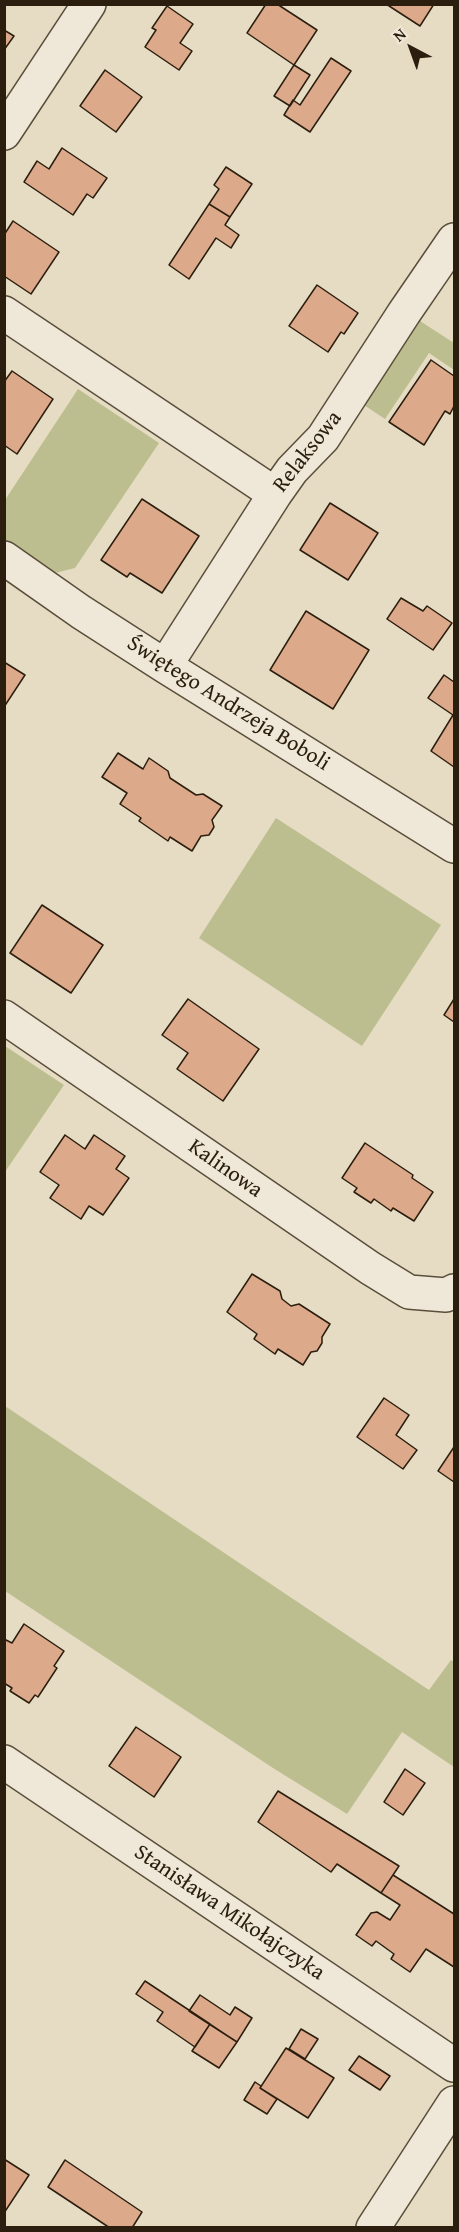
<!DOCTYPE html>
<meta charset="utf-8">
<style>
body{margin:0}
#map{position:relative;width:459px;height:2232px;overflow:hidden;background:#e6dcc3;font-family:"Gentium Book Plus",serif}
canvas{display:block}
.frame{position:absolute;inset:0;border:6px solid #2b1e0e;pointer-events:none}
.north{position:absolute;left:381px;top:18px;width:60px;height:60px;-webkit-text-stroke:4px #efe8d8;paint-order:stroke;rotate:319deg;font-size:16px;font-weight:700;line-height:24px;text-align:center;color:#2b1e0e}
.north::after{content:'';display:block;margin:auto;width:21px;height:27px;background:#2b1e0e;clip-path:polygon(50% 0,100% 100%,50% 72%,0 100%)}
</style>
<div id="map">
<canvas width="459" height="2232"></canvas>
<div class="frame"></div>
<div class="north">N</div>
</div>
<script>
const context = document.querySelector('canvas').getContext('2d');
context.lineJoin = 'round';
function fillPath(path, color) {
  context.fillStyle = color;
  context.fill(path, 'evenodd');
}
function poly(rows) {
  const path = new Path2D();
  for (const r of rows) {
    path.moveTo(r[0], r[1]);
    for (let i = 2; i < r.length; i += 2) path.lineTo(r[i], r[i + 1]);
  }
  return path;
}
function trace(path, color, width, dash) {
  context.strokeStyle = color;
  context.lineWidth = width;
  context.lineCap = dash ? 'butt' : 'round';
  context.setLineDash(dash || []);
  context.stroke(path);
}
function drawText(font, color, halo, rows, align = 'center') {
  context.font = font + ' "Gentium Book Plus",serif';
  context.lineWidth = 4.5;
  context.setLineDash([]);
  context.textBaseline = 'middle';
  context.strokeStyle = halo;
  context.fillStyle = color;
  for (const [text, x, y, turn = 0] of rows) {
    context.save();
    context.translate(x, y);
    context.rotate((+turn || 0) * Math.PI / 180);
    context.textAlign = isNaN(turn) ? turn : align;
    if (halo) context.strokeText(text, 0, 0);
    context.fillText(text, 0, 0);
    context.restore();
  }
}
fillPath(poly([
 [420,321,454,343,454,370,429,353,385,419,364,405],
 [78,389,159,443,75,568,51,574,5,542,5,500],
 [276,818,441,925,362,1046,199,938],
 [5,1046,64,1085,5,1172],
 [5,1406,429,1690,451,1660,454,1662,454,1767,402,1732,347,1814,273,1768,5,1591]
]), '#bcbe8f');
const building = poly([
 [266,4,277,4,317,30,294,65,247,33,266,4],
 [386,4,434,4,420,26,386,4],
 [167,6,193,24,180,43,192,51,179,70,145,47,156,30,152,28,167,6],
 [4,30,14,36,4,50,4,30],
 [331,58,351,71,310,132,284,115,293,100,300,105,331,58],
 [294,65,310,75,290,106,274,96,294,65],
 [105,70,142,97,116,132,80,106,105,70],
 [62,148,107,178,93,198,87,194,73,215,24,182,37,161,49,169,62,148],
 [226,167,252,184,230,217,209,204,219,189,214,185,226,167],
 [209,204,230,217,225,225,239,235,231,248,216,238,189,279,169,265,209,204],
 [13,221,59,252,31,294,4,276,4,235,13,221],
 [317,285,358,313,344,334,341,332,328,352,289,326,317,285],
 [431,360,454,376,454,406,450,414,445,411,424,445,389,422,431,360],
 [12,371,53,399,17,454,4,445,4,382,12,371],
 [142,499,199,536,162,593,130,573,127,577,101,560,142,499],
 [330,503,378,533,348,580,300,550,330,503],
 [401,598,423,611,427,606,452,623,433,650,387,619,401,598],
 [306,611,369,650,333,709,270,670,306,611],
 [4,662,25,675,4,707,4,662],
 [444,675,454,682,454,767,431,751,453,715,428,698,444,675],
 [118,753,143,769,149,758,168,771,170,778,196,795,203,794,222,806,212,820,214,827,209,835,201,836,192,851,170,837,168,841,139,821,141,818,120,804,127,793,102,777,118,753],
 [42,905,103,945,71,993,10,953,42,905],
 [188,999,259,1049,223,1101,177,1069,188,1053,162,1035,188,999],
 [454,999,454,1022,444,1015,454,999],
 [65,1135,85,1149,94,1135,125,1156,116,1169,129,1178,103,1215,89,1206,81,1219,50,1198,59,1185,40,1172,65,1135],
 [365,1143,413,1175,412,1178,433,1192,414,1221,393,1208,391,1211,374,1199,371,1203,354,1192,357,1188,342,1178,365,1143],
 [252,1274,280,1291,282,1299,291,1306,299,1304,330,1324,322,1337,322,1343,317,1351,311,1352,303,1365,278,1349,275,1354,254,1339,257,1334,227,1312,252,1274],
 [384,1398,409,1415,396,1435,417,1450,403,1469,357,1437,384,1398],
 [454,1447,454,1482,438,1471,454,1447],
 [24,1624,64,1651,54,1666,57,1668,38,1697,35,1695,29,1703,10,1691,12,1688,4,1683,4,1639,12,1643,24,1624],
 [136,1727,181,1757,154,1797,109,1766,136,1727],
 [405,1769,425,1783,403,1815,384,1802,405,1769],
 [278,1791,399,1866,381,1893,337,1864,331,1872,258,1822,278,1791],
 [393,1875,454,1914,454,1967,426,1949,410,1972,391,1959,394,1954,376,1941,372,1946,356,1935,371,1913,377,1912,390,1920,400,1905,381,1893,393,1875],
 [145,1981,210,2024,195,2047,157,2021,163,2012,136,1994,145,1981],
 [200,1995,230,2015,235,2007,252,2018,237,2042,189,2011,200,1995],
 [210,2024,237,2042,219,2068,192,2051,210,2024],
 [301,2029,318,2039,305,2059,289,2049,301,2029],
 [286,2048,334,2078,308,2118,260,2088,286,2048],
 [359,2056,390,2076,380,2090,349,2070,359,2056],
 [255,2082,261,2086,260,2088,277,2099,267,2114,244,2100,255,2082],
 [4,2159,29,2175,4,2213,4,2159],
 [65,2160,142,2212,132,2228,110,2228,48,2187,65,2160]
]);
fillPath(building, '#dca98a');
trace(building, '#2b1e0e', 1.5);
const minor = poly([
 [4,133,89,4],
 [4,313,275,494],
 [4,558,81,612,165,666,454,846],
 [165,666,275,494,292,470,323,438,404,313,454,240],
 [4,1017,370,1268,409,1292,446,1295,454,1291],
 [4,1762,454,2065],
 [373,2228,454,2103]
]);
trace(minor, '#5a4e3b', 36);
trace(minor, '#efe8d8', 33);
drawText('22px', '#2b1e0e', '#efe8d8', [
 ["Relaksowa",308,452,-52],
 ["Świętego Andrzeja Boboli",228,704,32],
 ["Kalinowa",225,1169,35],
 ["Stanisława Mikołajczyka",229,1913,34]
]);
</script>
